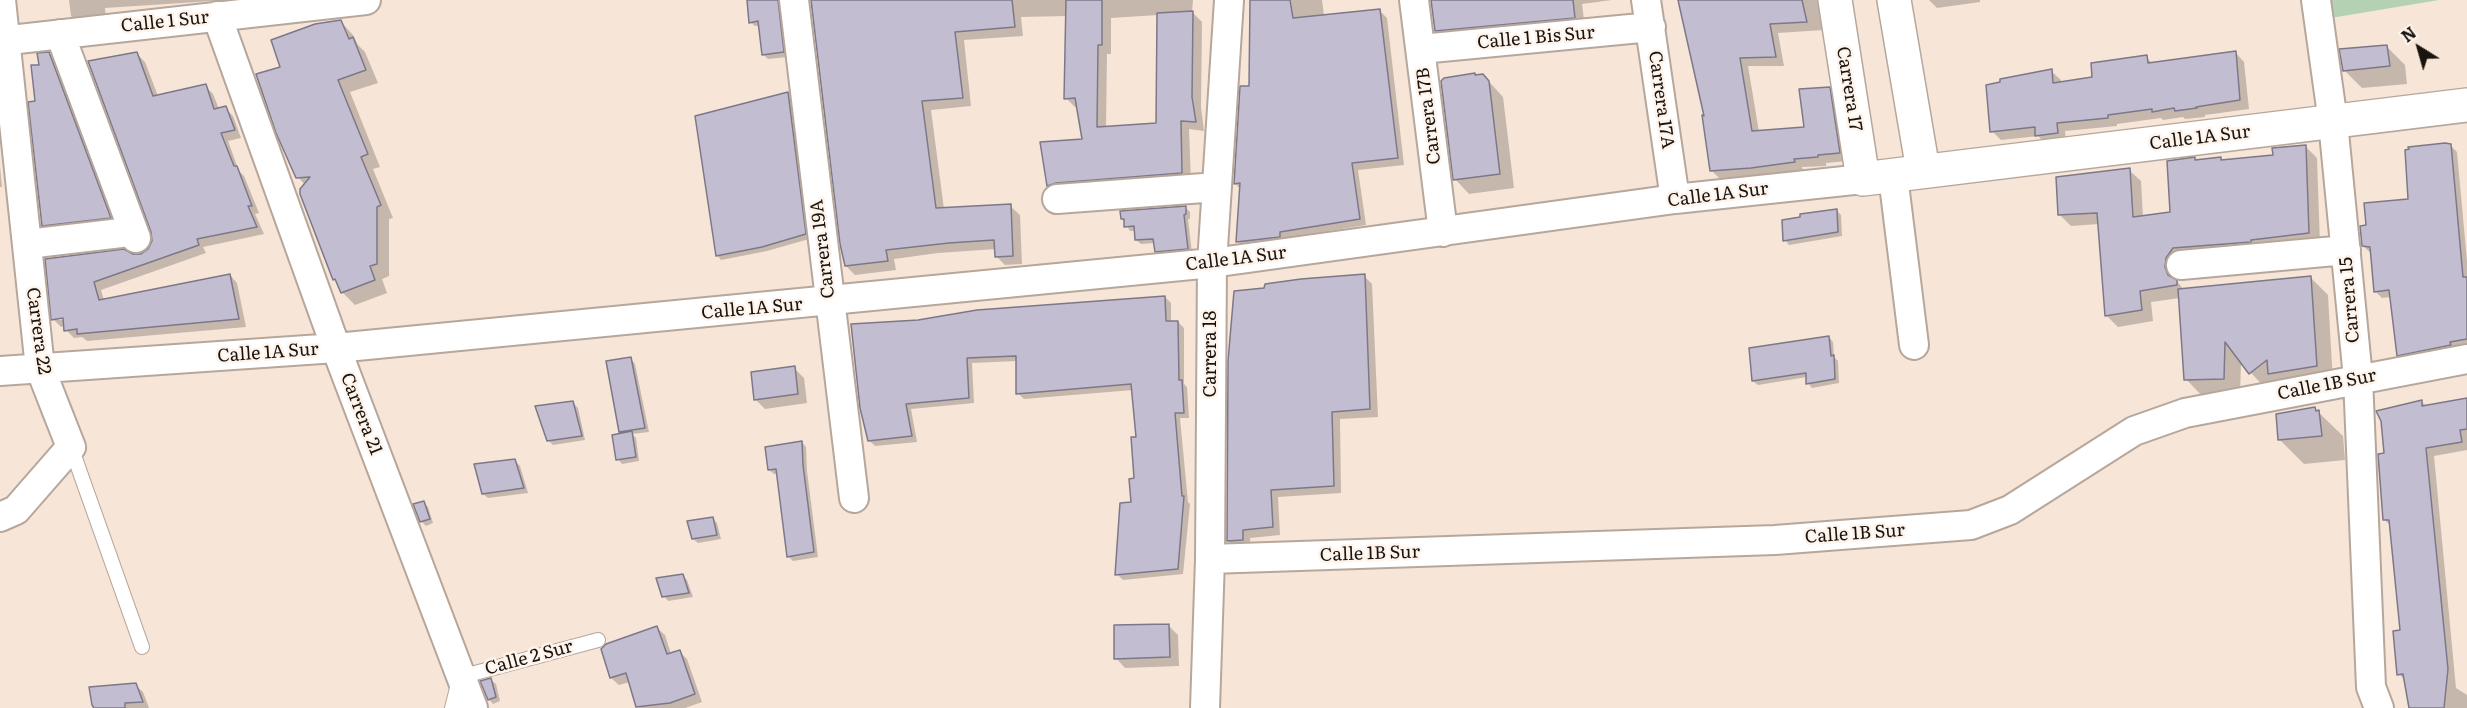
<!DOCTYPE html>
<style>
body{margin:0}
#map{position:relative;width:2467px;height:708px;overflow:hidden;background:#f7e5d8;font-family:Literata,serif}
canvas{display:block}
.north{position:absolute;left:2389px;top:18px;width:60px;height:60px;-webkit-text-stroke:4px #fef4ec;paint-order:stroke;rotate:323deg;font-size:16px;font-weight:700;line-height:24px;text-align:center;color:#1a140f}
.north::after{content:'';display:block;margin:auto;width:21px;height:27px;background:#1a140f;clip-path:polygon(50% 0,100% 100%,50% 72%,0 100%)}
</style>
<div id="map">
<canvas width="2467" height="708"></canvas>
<div class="north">N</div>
</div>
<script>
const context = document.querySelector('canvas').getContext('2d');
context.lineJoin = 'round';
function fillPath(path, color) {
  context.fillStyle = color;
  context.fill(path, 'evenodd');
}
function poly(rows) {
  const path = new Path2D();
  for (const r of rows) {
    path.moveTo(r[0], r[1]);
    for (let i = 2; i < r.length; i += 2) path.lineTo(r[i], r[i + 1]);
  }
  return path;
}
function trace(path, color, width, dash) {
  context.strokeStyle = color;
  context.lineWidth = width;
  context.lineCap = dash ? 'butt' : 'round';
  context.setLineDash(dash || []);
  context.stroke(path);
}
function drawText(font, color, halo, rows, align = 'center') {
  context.font = font + ' Literata,serif';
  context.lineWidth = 5;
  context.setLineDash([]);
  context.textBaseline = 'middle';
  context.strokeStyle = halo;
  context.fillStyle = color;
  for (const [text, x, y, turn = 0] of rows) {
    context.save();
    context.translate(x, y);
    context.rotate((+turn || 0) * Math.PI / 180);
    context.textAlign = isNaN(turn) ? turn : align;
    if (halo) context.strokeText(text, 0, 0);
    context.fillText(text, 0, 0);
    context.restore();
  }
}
fillPath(poly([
 [2328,0,2439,0,2331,18]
]), '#b5d1b3');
fillPath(poly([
 [69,0,228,0,105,8,106,20,80,25,71,16],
 [748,0,783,0,787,57,768,59,763,54,760,26,755,26,750,22],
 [812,0,1193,0,1192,12,1202,22,1201,107,1204,131,1189,129,1191,182,1057,194,1048,185,1084,140,1078,107,1075,107,1066,98,1067,16,1021,17,1023,36,964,40,971,106,931,110,944,209,1010,206,1020,215,1022,264,1005,265,996,256,996,249,938,253,894,259,896,270,855,275,846,266],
 [1158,15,1157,124,1106,127,1107,54,1111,54,1111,18],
 [1251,0,1322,0,1324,16,1380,11,1387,18,1404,165,1358,170,1366,225,1286,238,1287,243,1244,248,1238,241,1241,190,1235,183,1250,88],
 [1432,0,1612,0,1582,4,1585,28,1446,41,1436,30],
 [1680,0,1820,0,1824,30,1778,33,1784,66,1748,66,1759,132,1806,128,1829,88,1838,97,1848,161,1826,163,1826,166,1802,167,1803,170,1760,176,1721,180,1712,171,1706,117],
 [1929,0,1980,0,1980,2,1937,8],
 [341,22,353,35,358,45,365,52,378,83,350,92,380,167,373,169,393,218,389,219,389,276,382,279,387,293,355,305,342,292,334,279,305,185,298,177,282,68],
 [2386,46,2405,65,2407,84,2362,88,2344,70],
 [2235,52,2244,62,2249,109,2205,115,2205,117,2185,119,2183,117,2163,120,2161,118,2117,124,2117,126,2065,131,2066,142,2046,144,2038,136,2001,140,1992,131,2051,71,2061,80,2061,83,2094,78,2146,57,2153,64],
 [49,54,55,60,116,223,49,231,43,225,37,103,41,66],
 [137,54,145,62,158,96,205,86,213,94,219,109,225,108,233,116,241,138,228,141,239,171,244,176,259,213,255,214,264,234,203,247,206,253,101,290,104,300,230,275,237,283,246,327,87,341,82,337,74,338,66,330,65,326,61,327,53,319,47,260,142,255,149,250,154,242],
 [58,317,71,319,58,320],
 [1483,75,1503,97,1514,188,1469,194,1455,179],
 [788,94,793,98,809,239,767,251,721,260,717,255],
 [2450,145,2457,152,2467,261,2467,350,2405,362,2398,355,2391,297,2382,298,2375,291,2372,254,2364,247,2361,227,2368,227,2410,200],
 [2305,146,2317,158,2320,244,2177,269,2176,280,2184,290,2311,278,2328,295,2333,383,2267,390,2241,362,2240,396,2203,397,2186,379,2180,298,2151,302,2153,321,2118,327,2107,316,2099,224,2071,226,2060,215,2129,170,2141,181,2143,217,2172,213,2195,159,2198,162,2220,159,2223,162,2275,156],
 [0,166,2,187,0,187],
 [1185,207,1190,212,1190,219,1188,219,1192,253,1161,256,1156,251,1155,243,1141,244,1136,240,1136,231,1130,231,1122,218],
 [1836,210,1841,215,1842,236,1789,245,1785,240],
 [1364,276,1372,284,1378,417,1340,419,1341,493,1278,497,1280,535,1250,538,1251,548,1236,549,1228,541],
 [1165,297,1171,303,1171,322,1178,322,1184,328,1184,384,1187,387,1189,418,1180,418,1188,502,1190,504,1183,574,1123,580,1117,574,1133,504,1138,438,1133,390,1024,399,1018,393,1017,361,972,363,974,403,911,409,917,442,875,446,869,440,918,321],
 [1829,337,1833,342,1834,357,1838,361,1839,383,1812,388,1808,383,1807,377,1758,385,1753,381],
 [631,359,635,364,649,432,632,434,636,438,639,461,622,464,618,459,624,434,621,431],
 [794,368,804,378,807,403,765,409,755,399],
 [2467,400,2467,450,2434,456,2456,688,2467,695,2467,708,2410,708,2406,681,2399,674,2402,631,2391,526,2385,520,2386,454,2422,402,2427,407],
 [573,403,578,408,585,440,553,445,548,440],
 [2315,409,2343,436,2345,460,2304,464,2280,440],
 [802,442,806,447,807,471,818,557,793,561,788,556,778,474,774,474,769,470],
 [515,461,520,466,528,493,488,498,483,494],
 [423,503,428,507,433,523,426,526,421,521],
 [712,518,717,523,721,539,698,543,693,539],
 [682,575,687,580,693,597,668,601,664,596],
 [1168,625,1178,635,1179,666,1125,668,1116,658],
 [657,628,665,635,671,654,680,652,687,659,702,702,685,708,639,708,630,682,619,685,611,678,602,649],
 [491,680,496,684,500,701,493,704,489,699],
 [135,685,143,692,149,708,96,708]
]), '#0003');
const building = poly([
 [747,0,778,0,784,52,762,55,758,21,749,23,747,0],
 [811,0,1012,0,1015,27,955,32,963,98,922,101,936,208,1011,204,1013,256,995,257,994,240,949,243,886,250,888,261,845,266,840,244,811,0],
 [1066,0,1102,0,1102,45,1098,45,1097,127,1156,123,1157,13,1193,11,1192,97,1196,122,1181,121,1182,173,1056,183,1047,186,1040,142,1082,139,1075,98,1064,99,1066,0],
 [1250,0,1290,0,1293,18,1380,9,1398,158,1352,163,1360,219,1280,232,1280,237,1236,242,1240,183,1234,184,1240,86,1249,86,1250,0],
 [1431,0,1573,0,1575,18,1435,31,1431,0],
 [1678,0,1802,0,1807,22,1770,24,1776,57,1740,58,1752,131,1804,127,1799,89,1830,87,1840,153,1818,155,1818,157,1794,159,1795,162,1751,168,1710,171,1702,115,1704,116,1678,0],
 [341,20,349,39,353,37,366,70,338,80,368,154,361,157,381,205,377,207,377,264,370,266,375,280,341,293,335,279,333,280,300,194,300,189,310,177,296,178,276,133,256,74,280,67,271,40,315,24,341,20],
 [2387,45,2390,66,2343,71,2339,49,2387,45],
 [2236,51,2240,100,2196,107,2197,108,2175,111,2174,108,2152,112,2152,109,2108,115,2108,118,2057,123,2058,133,2035,136,2035,127,1990,132,1986,85,2000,82,2000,79,2052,69,2053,83,2092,77,2091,63,2147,55,2148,63,2236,51],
 [49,52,111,218,42,226,28,102,35,101,31,65,39,65,37,53,49,52],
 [137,52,153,96,206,84,214,109,226,106,235,130,221,133,234,166,237,166,252,206,248,206,257,227,197,239,199,245,94,282,99,300,230,274,239,319,77,334,77,329,64,331,63,318,51,320,45,259,124,249,133,254,141,254,148,249,152,241,151,232,88,61,137,52],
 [1475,73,1475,75,1483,74,1489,81,1500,174,1453,180,1441,81,1444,78,1475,73],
 [788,92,806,234,762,247,716,256,695,116,788,92],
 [2445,143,2451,144,2463,277,2467,277,2467,339,2450,342,2451,345,2397,356,2389,290,2374,292,2370,247,2362,246,2360,226,2366,225,2364,203,2408,199,2405,150,2409,149,2408,147,2445,143],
 [2306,145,2309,233,2251,240,2251,242,2173,248,2166,258,2165,267,2168,275,2177,280,2177,285,2140,291,2142,310,2105,316,2097,213,2058,215,2056,177,2130,168,2133,217,2170,212,2167,161,2195,157,2195,160,2221,157,2221,160,2273,155,2272,148,2306,145],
 [1186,206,1186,214,1184,215,1188,249,1155,252,1153,239,1135,240,1134,226,1124,227,1124,219,1121,219,1120,211,1186,206],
 [1837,209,1838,232,1783,241,1782,220,1800,217,1800,214,1837,209],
 [1365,274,1370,409,1332,412,1334,486,1271,490,1273,527,1243,530,1243,540,1227,541,1228,361,1234,291,1264,288,1265,284,1301,279,1365,274],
 [2311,276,2317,366,2268,374,2267,360,2249,374,2225,342,2224,379,2184,380,2178,289,2311,276],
 [1165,296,1166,321,1178,321,1179,380,1182,380,1184,413,1175,413,1182,496,1184,496,1178,569,1115,575,1120,503,1131,502,1129,479,1134,478,1131,437,1136,437,1131,384,1016,394,1016,356,967,358,969,398,906,404,912,436,868,441,860,408,851,324,918,320,977,310,1165,296],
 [1829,336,1831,356,1834,355,1835,379,1806,384,1806,373,1752,381,1749,348,1829,336],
 [631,357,645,428,619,432,606,361,631,357],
 [795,366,798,394,754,400,751,372,795,366],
 [2467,398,2467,429,2460,430,2462,442,2426,448,2448,669,2444,708,2409,708,2403,674,2397,675,2393,631,2400,630,2389,520,2383,520,2378,454,2384,453,2381,421,2376,411,2422,400,2422,406,2467,398],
 [573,401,582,436,547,441,535,406,573,401],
 [2315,407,2316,411,2319,410,2322,436,2278,440,2276,414,2315,407],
 [632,431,636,457,616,460,612,435,632,431],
 [802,441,803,465,814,552,787,557,776,469,768,470,765,447,802,441],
 [515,459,524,488,482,494,474,464,515,459],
 [424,501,430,519,420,522,413,504,424,501],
 [713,517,717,535,692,539,687,521,713,517],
 [683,574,689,593,662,597,656,578,683,574],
 [1169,624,1170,657,1114,659,1114,625,1169,624],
 [657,626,667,654,680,650,695,694,670,703,636,707,626,673,610,678,601,649,606,644,657,626],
 [491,678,496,697,488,700,480,681,491,678],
 [136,683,143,702,125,703,125,708,94,708,92,705,89,687,136,683]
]);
fillPath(building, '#c2bdd0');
trace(building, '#7c7888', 1.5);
const service = poly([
 [71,447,142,647],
 [452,708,460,677,598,640]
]);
const minor = poly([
 [794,0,854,498],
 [1414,0,1443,232],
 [1646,0,1675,199],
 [2316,0,2333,122,2358,378,2371,687,2379,708],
 [217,16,336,348,473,708],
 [60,34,136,238],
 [0,41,366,0],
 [1421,49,1651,27],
 [1893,176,1914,345],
 [1057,199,1217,187],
 [27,244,121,233],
 [2181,265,2346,250],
 [0,371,336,348,1212,263,1675,199,1863,179],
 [0,517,16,510,71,447,40,368,1,0],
 [1210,559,1775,540,1971,525,2010,510,2134,431,2185,413,2467,359],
 [1205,708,1210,559,1212,263,1229,0]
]);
const tertiary = poly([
 [1835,0,1863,179,2467,105],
 [1894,0,1923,170]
]);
trace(service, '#b7a79b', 16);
trace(minor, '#b7a79b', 32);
trace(tertiary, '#b7a79b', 36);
trace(service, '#fff', 14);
trace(minor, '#fff', 28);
trace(tertiary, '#fff', 33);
drawText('18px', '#1a140f', '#fef4ec', [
 ["Calle 1 Sur",165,22,-6],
 ["Calle 1 Bis Sur",1536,38,-5],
 ["Carrera 17",1849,89,81],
 ["Carrera 17A",1661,100,82],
 ["Carrera 17B",1429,116,-97],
 ["Calle 1A Sur",2200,138,-7],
 ["Calle 1A Sur",1718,195,-7],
 ["Carrera 19A",823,249,-97],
 ["Calle 1A Sur",1236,259,-7],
 ["Carrera 15",2350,300,-95],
 ["Calle 1A Sur",752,309,-5],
 ["Carrera 22",38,331,82],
 ["Calle 1A Sur",268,353,-4],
 ["Carrera 18",1211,354,-90],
 ["Calle 1B Sur",2327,385,-11],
 ["Carrera 21",361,414,69],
 ["Calle 1B Sur",1855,534,-4],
 ["Calle 1B Sur",1370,554,-2],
 ["Calle 2 Sur",529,658,-15]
]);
</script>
